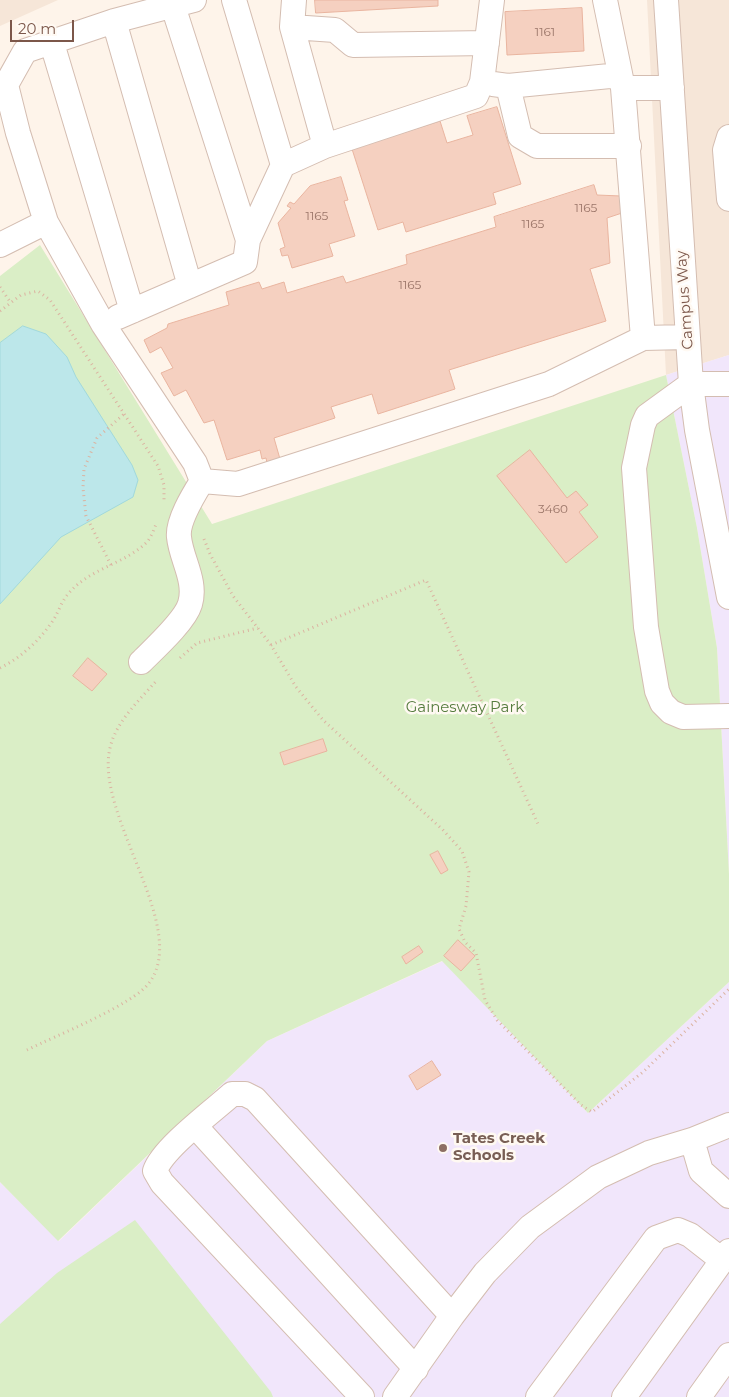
<!DOCTYPE html>
<html>
<head>
<meta charset="utf-8">
<style>
	body { margin:0 }
	#map { position:relative; width:729px; height:1397px; overflow:hidden; background:#fef4ea; font-family:Montserrat,sans-serif }
	canvas { display:block }
	.scale { position:absolute; left:10px; top:20px; width:64px; height:22px; box-sizing:border-box; border:2px solid #7c574a; border-top:0; padding-left:6px; font-size:15px; line-height:18px; white-space:nowrap; color:#7c574a; -webkit-text-stroke:4px #fff9f2; paint-order:stroke }
</style>
</head>
<body>
<div id="map">
<canvas width="729" height="1397"></canvas>
<div class="scale">20 m</div>
</div>
<script>
const ctx = document.querySelector('canvas').getContext('2d');
ctx.lineJoin = 'round';
function fillPath(path, color) { ctx.fillStyle = color; ctx.fill(path, 'evenodd'); }
function stroke(path, color, width, dash) { ctx.strokeStyle = color; ctx.lineWidth = width; ctx.lineCap = dash ? 'butt' : 'round'; ctx.setLineDash(dash || []); ctx.stroke(path); }
function label(font, color, halo, rows, align = 'center') {
  ctx.font = font + ' Montserrat,sans-serif'; ctx.lineWidth = 5; ctx.setLineDash([]); ctx.textBaseline = 'middle'; ctx.strokeStyle = halo; ctx.fillStyle = color; for (const [text, x, y, turn = 0] of rows) {
    ctx.save(); ctx.translate(x, y); ctx.rotate((+turn || 0) * Math.PI / 180); ctx.textAlign = isNaN(turn) ? turn : align; if (halo) ctx.strokeText(text, 0, 0); ctx.fillText(text, 0, 0); ctx.restore();
  }
}
fillPath(new Path2D(`
	M 0,0 L 58,0 L 0,26 Z
	M 647,0 L 729,0 L 729,355 L 666,375 Z`), '#f6e6d8');
fillPath(new Path2D(`
	M 729,355 L 729,874 L 717,648 L 697,528 L 666,375 Z
	M 443,961 L 588,1113 L 729,982 L 729,1397 L 0,1397 L 0,1182 L 59,1241 L 267,1041 Z`), '#f1e6fb');
fillPath(new Path2D(`
	M 40,245 L 212,524 L 666,375 L 697,528 L 717,648 L 729,874 L 729,982 L 588,1113 L 442,961 L 267,1041 L 58,1241 L 0,1182 L 0,276 Z
	M 135,1220 L 271,1392 L 273,1397 L 0,1397 L 0,1324 L 57,1273 Z`), '#daeec6');
const water = new Path2D(`
	M 23,326 L 46,334 L 67,357 L 76,377 L 132,465 L 138,480 L 133,497 L 61,537 L 0,604 L 0,343 Z`);
fillPath(water, '#bce7ea');
stroke(water, '#a1d9dc', 1);
const building = new Path2D(`
	M 315,0 L 438,0 L 438,6 L 316,13 Z
	M 582,8 L 584,51 L 507,55 L 505,12 Z
	M 497,107 L 521,184 L 493,193 L 496,204 L 406,232 L 403,222 L 378,230 L 352,149 L 440,121 L 447,143 L 473,135 L 467,116 Z
	M 341,177 L 348,200 L 344,201 L 355,236 L 329,244 L 333,256 L 292,268 L 288,255 L 282,256 L 280,249 L 285,247 L 278,223 L 291,208 L 287,206 L 290,202 L 294,204 L 310,186 Z
	M 594,185 L 597,195 L 621,196 L 622,213 L 607,218 L 610,263 L 590,269 L 606,321 L 449,370 L 455,389 L 378,414 L 372,394 L 331,407 L 335,418 L 274,438 L 280,459 L 267,463 L 266,458 L 262,459 L 260,450 L 227,460 L 214,420 L 204,423 L 186,390 L 174,396 L 161,373 L 173,368 L 161,347 L 150,353 L 144,340 L 167,328 L 168,324 L 229,305 L 226,292 L 259,282 L 262,289 L 284,282 L 287,293 L 343,276 L 346,283 L 407,264 L 406,255 L 496,227 L 494,217 Z
	M 530,450 L 567,498 L 576,491 L 588,505 L 579,512 L 598,537 L 566,563 L 497,476 Z
	M 88,658 L 107,674 L 92,691 L 73,676 Z
	M 323,739 L 327,751 L 284,765 L 280,753 Z
	M 438,851 L 448,870 L 441,874 L 430,855 Z
	M 458,940 L 475,956 L 461,971 L 444,956 Z
	M 419,946 L 423,952 L 406,964 L 402,957 Z
	M 432,1061 L 441,1075 L 417,1090 L 409,1076 Z`);
fillPath(building, '#f5d0c0');
stroke(building, '#e9b49f', 1);
const minor = new Path2D(`
	M 234,0 L 283,165 L 325,146 L 292,27 L 294,0
	M 605,0 L 623,88
	M 666,0 L 691,384 L 697,430 L 729,597
	M 173,6 L 248,240
	M 114,21 L 190,286
	M 292,27 L 335,30 L 353,45 L 487,43
	M 51,40 L 132,311
	M 493,84 L 508,86 L 620,75
	M 508,86 L 520,136 L 537,146 L 629,146
	M 672,88 L 623,88 L 643,338 L 687,337
	M 729,137 L 725,150 L 729,199
	M 325,146 L 476,96 L 482,82 L 492,0
	M 46,222 L 18,133 L 6,85 L 25,51 L 114,21 L 194,0
	M 0,245 L 46,222 L 103,324 L 195,463 L 202,481 L 238,484 L 549,384 L 643,338
	M 118,317 L 245,262 L 248,240 L 283,165
	M 729,384 L 691,384 L 647,416 L 643,425 L 634,468 L 646,627 L 657,691 L 662,703 L 671,712 L 683,717 L 729,716
	M 141,662 C 154,649 185,621 190,604 C 197,581 181,559 179,537 C 177,521 194,494 202,481
	M 196,1127 L 416,1369
	M 692,1140 L 701,1171 L 729,1196
	M 362,1397 L 162,1183 L 155,1171 C 162,1149 213,1111 232,1094 L 245,1094 L 255,1099 L 452,1316
	M 395,1397 L 452,1316 L 485,1273 L 530,1227 L 598,1177 L 649,1153 L 692,1140 L 729,1125
	M 538,1397 L 656,1238 L 678,1230 L 690,1235 L 722,1260
	M 624,1397 L 729,1251
	M 699,1397 L 729,1355`);
stroke(minor, '#d4bdb1', 26);
stroke(new Path2D(`
	M 0,287 L 11,303
	M 0,311 L 21,295 L 38,291 L 50,300 L 158,466 L 164,485 L 164,500
	M 204,539 L 210,554 L 233,596 L 271,645 L 296,687 L 323,720 L 443,830 L 462,851 L 469,872 L 466,906 L 459,929 L 465,942 L 476,953 L 485,1000 L 497,1020 L 581,1105 L 592,1112 L 643,1072 L 729,989
	M 111,565 L 86,516 L 83,488 L 84,469 L 97,438 L 124,414
	M 271,645 L 426,580 L 538,824
	M 180,658 L 197,643 L 258,628
	M 0,668 C 22,657 40,640 54,619 C 59,611 62,600 69,593 C 89,569 124,564 146,543 C 151,538 154,529 157,522
	M 27,1050 C 55,1036 133,1005 149,983 C 191,928 94,815 110,748 C 116,721 140,700 157,680`), '#dbb3a1', 3, [1, 4]);
stroke(minor, '#fff', 24);
for (const [x, y, r, color] of [
	[443,1148,5,"#8d6e63"]
]) { const dot = new Path2D(); dot.arc(x, y, r, 0, 2 * Math.PI); ctx.fillStyle = color; ctx.fill(dot); stroke(dot, '#fff9f2', 2); }
label('12px', '#9a7568', null, [
	["1161",545,32],
	["1165",586,208],
	["1165",317,216],
	["1165",533,224],
	["1165",410,285],
	["3460",553,509]
]);
label('15px', '#7c574a', '#fff9f2', [
	["Campus Way",685,300,-94]
]);
label('15px', '#567c3e', '#fff9f2', [
	["Gainesway Park",465,708]
]);
label('bold 15px', '#785e54', '#fff9f2', [
	["Tates Creek",453,1139],
	["Schools",453,1156]
], 'left');
</script>
</body>
</html>
